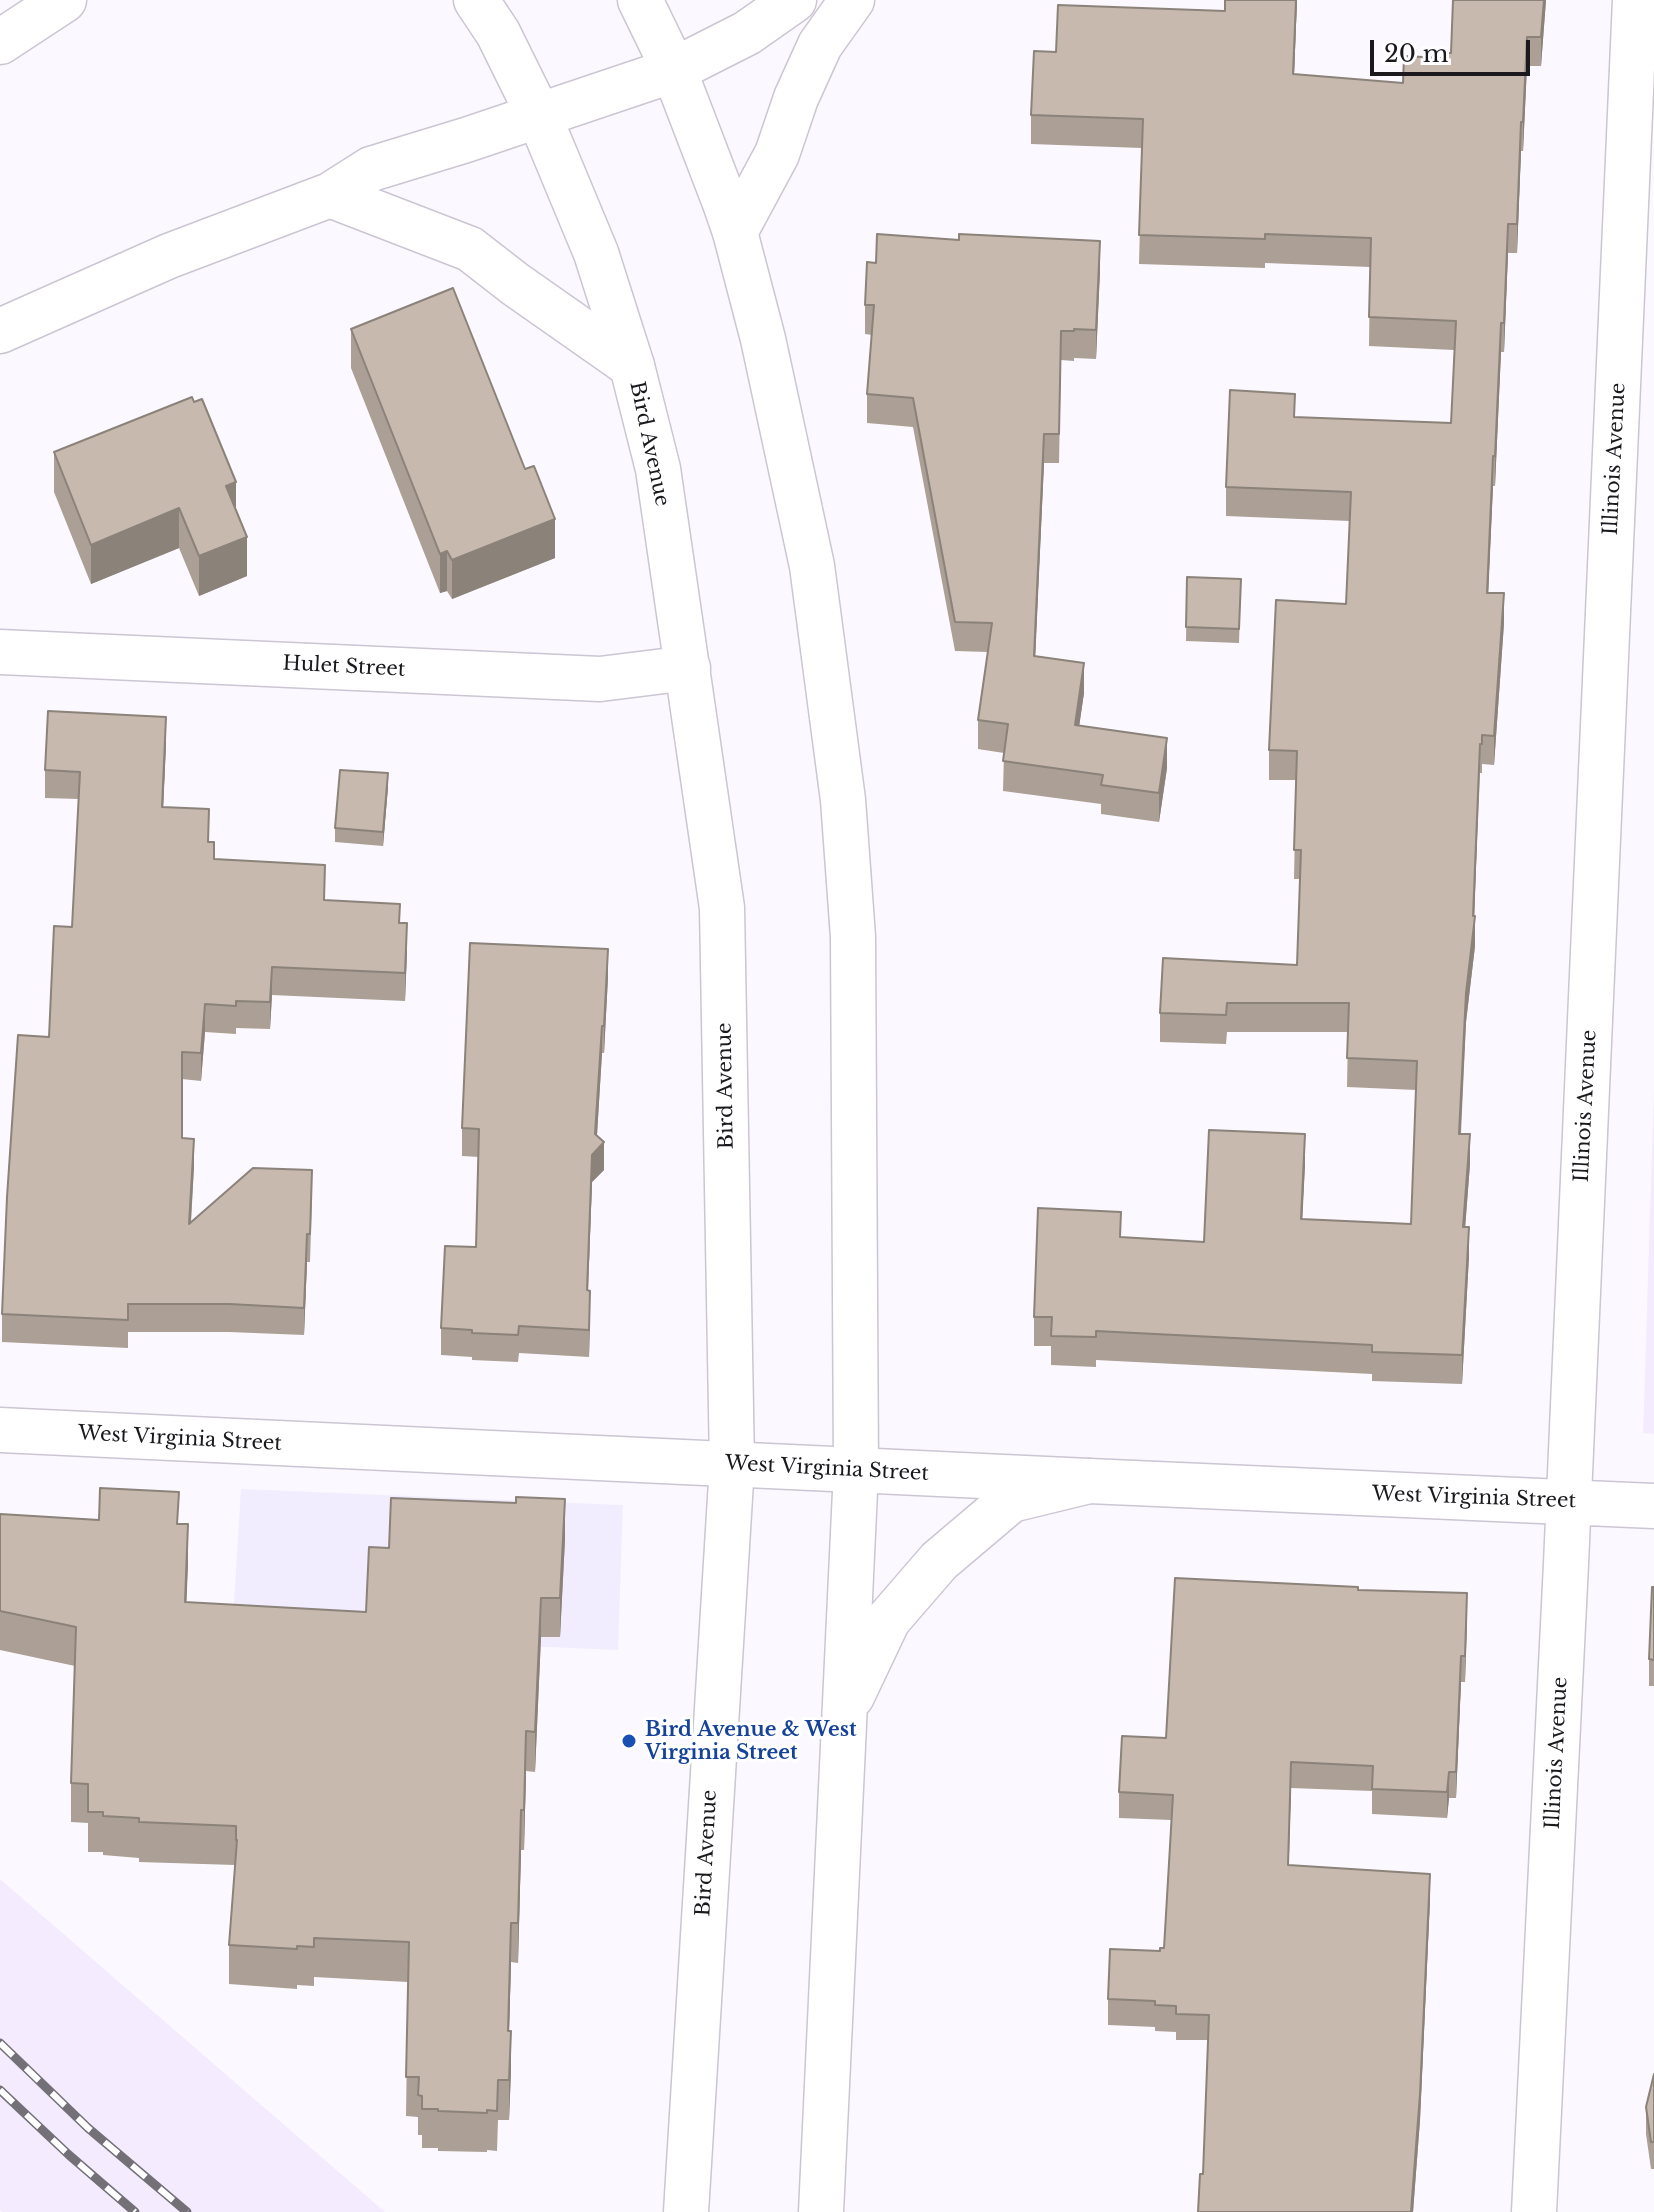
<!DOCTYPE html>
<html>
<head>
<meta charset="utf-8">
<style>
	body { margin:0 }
	#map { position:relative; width:1654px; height:2212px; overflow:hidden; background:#fbf9ff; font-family:"Libre Baskerville",serif }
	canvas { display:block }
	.scale { position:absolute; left:1370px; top:40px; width:160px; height:36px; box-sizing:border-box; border:4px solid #1b191e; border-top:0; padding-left:10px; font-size:24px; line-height:28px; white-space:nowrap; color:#1b191e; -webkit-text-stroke:6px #fff; paint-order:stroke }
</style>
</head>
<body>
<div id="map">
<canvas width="1654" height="2212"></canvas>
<div class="scale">20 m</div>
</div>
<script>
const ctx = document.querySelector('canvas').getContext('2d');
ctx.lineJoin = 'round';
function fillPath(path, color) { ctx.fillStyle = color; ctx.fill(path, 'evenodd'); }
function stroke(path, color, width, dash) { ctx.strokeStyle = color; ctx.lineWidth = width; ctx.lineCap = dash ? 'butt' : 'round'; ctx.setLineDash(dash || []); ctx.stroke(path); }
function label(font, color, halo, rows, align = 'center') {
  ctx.font = font + ' "Libre Baskerville",serif'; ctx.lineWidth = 6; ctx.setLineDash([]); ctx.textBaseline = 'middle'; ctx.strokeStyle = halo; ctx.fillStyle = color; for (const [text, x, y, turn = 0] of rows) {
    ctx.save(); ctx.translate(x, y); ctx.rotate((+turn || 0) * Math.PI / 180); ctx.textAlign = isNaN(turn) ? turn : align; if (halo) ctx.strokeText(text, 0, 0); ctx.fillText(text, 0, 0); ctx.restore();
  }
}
fillPath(new Path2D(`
	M 241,1489 L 623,1505 L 618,1650 L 232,1634 Z`), '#f1edff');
fillPath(new Path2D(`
	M 1654,1089 L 1654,1434 L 1643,1433 Z
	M 0,1879 L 385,2212 L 2,2212 L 0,2210 Z`), '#f4ecfe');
const minor = new Path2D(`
	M 0,652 L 600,679 L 688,668
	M 0,1430 L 1089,1481 L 1654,1506
	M 1534,2212 L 1566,1564 L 1635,0`);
const major = new Path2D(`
	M 476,0 L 498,33 L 539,116 L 596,253 L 632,366 L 658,469 L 722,908 L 732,1465 L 686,2212
	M 640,0 L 674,70 L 725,203 L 735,232 L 763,339 L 812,566 L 843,800 L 853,937 L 856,1470 L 821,2212
	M 852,1696 L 888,1620 L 939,1561 L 1011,1500 L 1089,1481`);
const highway = new Path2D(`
	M 0,42 L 64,0
	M 330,195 L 470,249 L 515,284 L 632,366
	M 735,232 L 777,154 L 796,98 L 820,45 L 852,0
	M 0,331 L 169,256 L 330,195 L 371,169 L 466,140 L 674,70 L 747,33 L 794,0`);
stroke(minor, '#ccc5d4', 47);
stroke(major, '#ccc5d4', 47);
stroke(highway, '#ccc5d4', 47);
stroke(minor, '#fff', 44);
stroke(major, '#fff', 44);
stroke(highway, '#fff', 44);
const rail = new Path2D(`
	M 0,2043 L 88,2128 L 187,2212
	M 0,2090 L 69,2155 L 135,2212`);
stroke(rail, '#737177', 9);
stroke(rail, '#fff', 6, [18]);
fillPath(new Path2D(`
	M 1225,0 L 1297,0 L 1294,74 L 1403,83 L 1442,58 L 1451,53 L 1453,0 L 1546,0 L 1541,66 L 1527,66 L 1523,151 L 1521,151 L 1517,253 L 1508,253 L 1504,352 L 1501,352 L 1495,486 L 1493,486 L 1488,593 L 1504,623 L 1494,765 L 1482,764 L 1482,773 L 1480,773 L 1474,916 L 1475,946 L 1466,1022 L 1461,1134 L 1470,1164 L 1465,1227 L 1469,1256 L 1462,1384 L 1372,1381 L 1372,1374 L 1096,1360 L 1096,1367 L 1051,1365 L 1051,1346 L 1034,1346 L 1034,1317 L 1121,1237 L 1204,1242 L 1305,1164 L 1302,1219 L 1411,1224 L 1416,1090 L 1347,1087 L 1348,1032 L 1227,1032 L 1226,1044 L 1160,1042 L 1160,1013 L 1297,965 L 1300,879 L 1294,879 L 1296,780 L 1269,780 L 1269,750 L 1346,604 L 1350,521 L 1226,516 L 1226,487 L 1295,417 L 1451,423 L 1454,350 L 1369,346 L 1370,267 L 1265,263 L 1265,268 L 1139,264 L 1142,148 L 1031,144 L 1031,115 L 1056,52 L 1225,11 Z
	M 959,240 L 1100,270 L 1096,359 L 1074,358 L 1074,361 L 1061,360 L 1059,463 L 1044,463 L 1035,656 L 1084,693 L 1079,726 L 1167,768 L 1159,822 L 1101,814 L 1101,804 L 1003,791 L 1004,753 L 978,749 L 978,720 L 988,652 L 955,651 L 913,427 L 867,423 L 867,394 L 872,335 L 865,334 L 865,305 L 876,263 Z
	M 351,329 L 555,558 L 452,599 L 447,591 L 440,593 L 351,368 Z
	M 54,452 L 236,511 L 247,576 L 199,596 L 179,548 L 91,584 L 54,492 Z
	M 1187,577 L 1241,579 L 1239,643 L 1186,641 Z
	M 166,744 L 163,808 L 209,842 L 214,859 L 325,900 L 400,923 L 407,951 L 405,1001 L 272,995 L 270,1029 L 236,1028 L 236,1034 L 205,1032 L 201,1081 L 182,1079 L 182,1138 L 194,1166 L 191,1223 L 312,1198 L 310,1262 L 307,1262 L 304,1335 L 229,1332 L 128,1332 L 128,1348 L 2,1342 L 2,1314 L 49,1037 L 72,927 L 79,799 L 45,798 L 45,770 Z
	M 388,787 L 383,846 L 335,842 L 335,828 Z
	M 608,977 L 604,1053 L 602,1053 L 597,1135 L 604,1170 L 592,1182 L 588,1291 L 590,1319 L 589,1357 L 519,1353 L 518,1362 L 472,1360 L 472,1357 L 441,1355 L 441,1328 L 476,1247 L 479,1157 L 462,1156 L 462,1128 Z
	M 0,1514 L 179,1524 L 188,1563 L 186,1602 L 366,1612 L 389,1548 L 565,1539 L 560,1637 L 541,1637 L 535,1772 L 526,1771 L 524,1850 L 521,1850 L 518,1963 L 511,1962 L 509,2031 L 511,2071 L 509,2120 L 498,2120 L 497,2151 L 487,2150 L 487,2152 L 438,2151 L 438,2148 L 422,2148 L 422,2135 L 418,2135 L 418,2117 L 406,2116 L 408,1982 L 314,1977 L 314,1986 L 297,1985 L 297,1989 L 229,1984 L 229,1945 L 235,1865 L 139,1862 L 139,1858 L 103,1855 L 103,1852 L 88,1852 L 88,1823 L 71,1822 L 71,1783 L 75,1666 L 0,1650 Z
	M 1654,1587 L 1654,1686 L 1649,1686 L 1649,1659 Z
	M 1358,1590 L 1467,1619 L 1465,1682 L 1461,1682 L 1456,1798 L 1449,1798 L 1447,1818 L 1372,1814 L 1372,1791 L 1291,1788 L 1288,1865 L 1430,1900 L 1420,2120 L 1413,2212 L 1198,2212 L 1203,2174 L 1208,2040 L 1176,2040 L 1176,2032 L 1155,2031 L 1155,2027 L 1108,2025 L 1108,1999 L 1164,1948 L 1171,1820 L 1119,1818 L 1119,1792 L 1166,1738 Z
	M 1654,2074 L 1654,2169 L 1651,2169 L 1646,2134 L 1646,2107 Z`), '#ab9f96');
fillPath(new Path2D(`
	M 1296,0 L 1297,0 L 1293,103 L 1293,74 Z
	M 1544,0 L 1546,0 L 1541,66 L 1541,37 Z
	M 1527,37 L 1527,66 L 1523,151 L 1523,122 Z
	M 1521,122 L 1521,151 L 1517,253 L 1517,224 Z
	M 1508,224 L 1508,253 L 1504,352 L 1504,323 Z
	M 1100,241 L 1100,270 L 1096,359 L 1096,330 Z
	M 1501,323 L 1501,352 L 1495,486 L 1495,456 Z
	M 1044,434 L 1044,463 L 1034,685 L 1034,656 Z
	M 1493,456 L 1493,486 L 1487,622 L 1487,593 Z
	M 236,482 L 236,522 L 226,486 Z
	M 179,508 L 179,548 L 91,584 L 91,545 Z
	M 555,519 L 555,558 L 452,599 L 452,560 Z
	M 247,537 L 247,576 L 199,596 L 199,556 Z
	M 447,551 L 447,591 L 440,593 L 440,554 Z
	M 1504,593 L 1504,623 L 1494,765 L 1494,736 Z
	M 1084,663 L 1084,693 L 1075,755 L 1075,725 Z
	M 166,717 L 166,744 L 162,835 L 162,807 Z
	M 1167,738 L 1167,768 L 1159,822 L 1159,793 Z
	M 1480,744 L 1474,927 L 1475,916 L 1475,946 L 1466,1022 L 1459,1163 L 1459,1134 L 1466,993 L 1473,916 Z
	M 388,773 L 388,787 L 383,846 L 383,832 Z
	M 407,923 L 407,951 L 405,1001 L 405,973 Z
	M 608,949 L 608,977 L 604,1053 L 604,1026 Z
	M 272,967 L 272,995 L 270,1029 L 270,1002 Z
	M 205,1004 L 205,1032 L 201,1081 L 201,1053 Z
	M 602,1026 L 602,1053 L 596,1151 L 604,1142 L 604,1170 L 592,1182 L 587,1318 L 592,1155 L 595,1134 Z
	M 1305,1134 L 1305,1164 L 1301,1248 L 1301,1219 Z
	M 1470,1134 L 1470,1164 L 1463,1256 L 1463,1227 Z
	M 194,1139 L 194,1166 L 189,1252 L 189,1224 Z
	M 1469,1227 L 1469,1256 L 1462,1384 L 1462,1355 Z
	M 307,1234 L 307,1262 L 304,1335 L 304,1308 Z
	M 590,1291 L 590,1319 L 589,1357 L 589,1330 Z
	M 565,1499 L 565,1539 L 560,1637 L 560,1598 Z
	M 188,1524 L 188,1563 L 185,1641 L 185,1602 Z
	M 1467,1593 L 1467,1619 L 1465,1682 L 1465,1656 Z
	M 541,1598 L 541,1637 L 535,1772 L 535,1732 Z
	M 1461,1656 L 1461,1682 L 1456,1798 L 1456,1772 Z
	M 526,1731 L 526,1771 L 524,1850 L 524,1810 Z
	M 1291,1762 L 1291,1788 L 1288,1890 L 1288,1865 Z
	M 1449,1772 L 1449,1798 L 1447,1818 L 1447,1792 Z
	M 521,1810 L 521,1850 L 518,1963 L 518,1923 Z
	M 1430,1874 L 1430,1900 L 1420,2120 L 1413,2212 L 1411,2212 Z
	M 511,1923 L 511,1962 L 508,2071 L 508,2031 Z
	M 511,2031 L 511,2071 L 509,2120 L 509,2080 Z`), '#8b827a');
const building = new Path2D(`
	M 1225,0 L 1296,0 L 1293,74 L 1403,83 L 1404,56 L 1442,58 L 1442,53 L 1451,53 L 1453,0 L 1544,0 L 1541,37 L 1527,37 L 1523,122 L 1521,122 L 1517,224 L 1508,224 L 1504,323 L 1501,323 L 1495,456 L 1493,456 L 1487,593 L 1504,593 L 1494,736 L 1482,735 L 1482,744 L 1480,744 L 1473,916 L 1475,916 L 1466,993 L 1459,1134 L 1470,1134 L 1463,1227 L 1469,1227 L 1462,1355 L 1372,1352 L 1372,1345 L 1096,1331 L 1096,1337 L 1051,1336 L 1052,1317 L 1034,1317 L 1038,1208 L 1121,1212 L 1120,1237 L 1204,1242 L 1209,1130 L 1305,1134 L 1301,1219 L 1411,1224 L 1417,1061 L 1347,1058 L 1349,1003 L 1227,1003 L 1226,1015 L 1160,1013 L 1163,958 L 1297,965 L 1301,850 L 1294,850 L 1297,751 L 1269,750 L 1276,600 L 1346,604 L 1351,492 L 1226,487 L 1230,390 L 1295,394 L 1294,417 L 1451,423 L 1456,321 L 1369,317 L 1371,238 L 1265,234 L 1265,239 L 1139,235 L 1143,119 L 1031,115 L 1034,51 L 1056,52 L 1058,5 L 1225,11 Z
	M 877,234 L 959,240 L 959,234 L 1100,241 L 1096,330 L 1074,329 L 1074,331 L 1061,331 L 1059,434 L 1044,434 L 1034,656 L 1084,663 L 1075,725 L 1167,738 L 1159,793 L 1101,785 L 1103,775 L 1003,761 L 1008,724 L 978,720 L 992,623 L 955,622 L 913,398 L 867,394 L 874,305 L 865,305 L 867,262 L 876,263 Z
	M 453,288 L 525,469 L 534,466 L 555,519 L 452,560 L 447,551 L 440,554 L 351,329 Z
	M 192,397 L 194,402 L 202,399 L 236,482 L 226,486 L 247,537 L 199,556 L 179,508 L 91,545 L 54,452 Z
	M 1187,577 L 1241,579 L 1239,629 L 1186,627 Z
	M 48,711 L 166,717 L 162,807 L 209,809 L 208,842 L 214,842 L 214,859 L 325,865 L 324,900 L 400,904 L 399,923 L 407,923 L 405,973 L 272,967 L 270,1002 L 236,1001 L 236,1006 L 205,1004 L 201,1053 L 182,1052 L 182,1138 L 194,1139 L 189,1224 L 253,1168 L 312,1170 L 310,1234 L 307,1234 L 304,1308 L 229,1304 L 128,1304 L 128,1320 L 2,1314 L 7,1197 L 18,1035 L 49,1037 L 54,926 L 72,927 L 80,772 L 45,770 Z
	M 340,770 L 388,773 L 383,832 L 335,828 Z
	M 470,943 L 608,949 L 604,1026 L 602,1026 L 595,1134 L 604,1142 L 592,1155 L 587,1290 L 590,1291 L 589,1330 L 519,1326 L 518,1335 L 472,1333 L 472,1330 L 441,1328 L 445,1246 L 476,1247 L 479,1129 L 462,1128 Z
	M 100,1488 L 179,1492 L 177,1524 L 188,1524 L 185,1602 L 366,1612 L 369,1547 L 389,1548 L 391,1498 L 516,1503 L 516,1497 L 565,1499 L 560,1598 L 541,1598 L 535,1732 L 526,1731 L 524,1810 L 521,1810 L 518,1923 L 511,1923 L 508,2031 L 511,2031 L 509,2080 L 498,2080 L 497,2111 L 487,2110 L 487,2113 L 438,2111 L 438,2109 L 422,2109 L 422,2096 L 418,2095 L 419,2077 L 406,2077 L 409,1942 L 314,1938 L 314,1947 L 297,1946 L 297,1949 L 229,1945 L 237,1840 L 236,1840 L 236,1826 L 139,1822 L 139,1818 L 103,1816 L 103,1812 L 88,1812 L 88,1784 L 71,1783 L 76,1627 L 0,1611 L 0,1514 L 99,1520 Z
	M 1175,1578 L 1358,1587 L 1358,1590 L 1467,1593 L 1465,1656 L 1461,1656 L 1456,1772 L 1449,1772 L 1447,1792 L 1372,1789 L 1373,1766 L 1291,1762 L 1288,1865 L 1430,1874 L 1420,2094 L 1411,2212 L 1198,2212 L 1200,2174 L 1203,2174 L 1209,2015 L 1176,2014 L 1176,2006 L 1155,2005 L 1155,2001 L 1108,1999 L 1110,1949 L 1160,1951 L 1160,1948 L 1164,1948 L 1173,1795 L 1119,1792 L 1122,1736 L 1166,1738 Z
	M 1652,1587 L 1654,1587 L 1654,1660 L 1649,1659 Z
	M 1654,2074 L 1654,2142 L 1651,2142 L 1646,2107 Z`);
fillPath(building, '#c7b9ae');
stroke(building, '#8b827a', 2);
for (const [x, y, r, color] of [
	[629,1741,8,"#1a4fb4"]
]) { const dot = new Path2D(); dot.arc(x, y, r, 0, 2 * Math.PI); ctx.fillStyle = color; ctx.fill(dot); stroke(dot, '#fff', 3); }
label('20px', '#1b191e', '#fff', [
	["Bird Avenue",649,444,78],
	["Illinois Avenue",1615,459,-87],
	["Hulet Street",344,667,3],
	["Bird Avenue",726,1086,-91],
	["Illinois Avenue",1586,1106,-87],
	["West Virginia Street",180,1439,3],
	["West Virginia Street",827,1469,3],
	["West Virginia Street",1474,1498,2],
	["Illinois Avenue",1557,1753,-87],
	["Bird Avenue",707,1853,-87]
]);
label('bold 20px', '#164399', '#fff', [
	["Bird Avenue & West",645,1730],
	["Virginia Street",645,1753]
], 'left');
</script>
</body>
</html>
